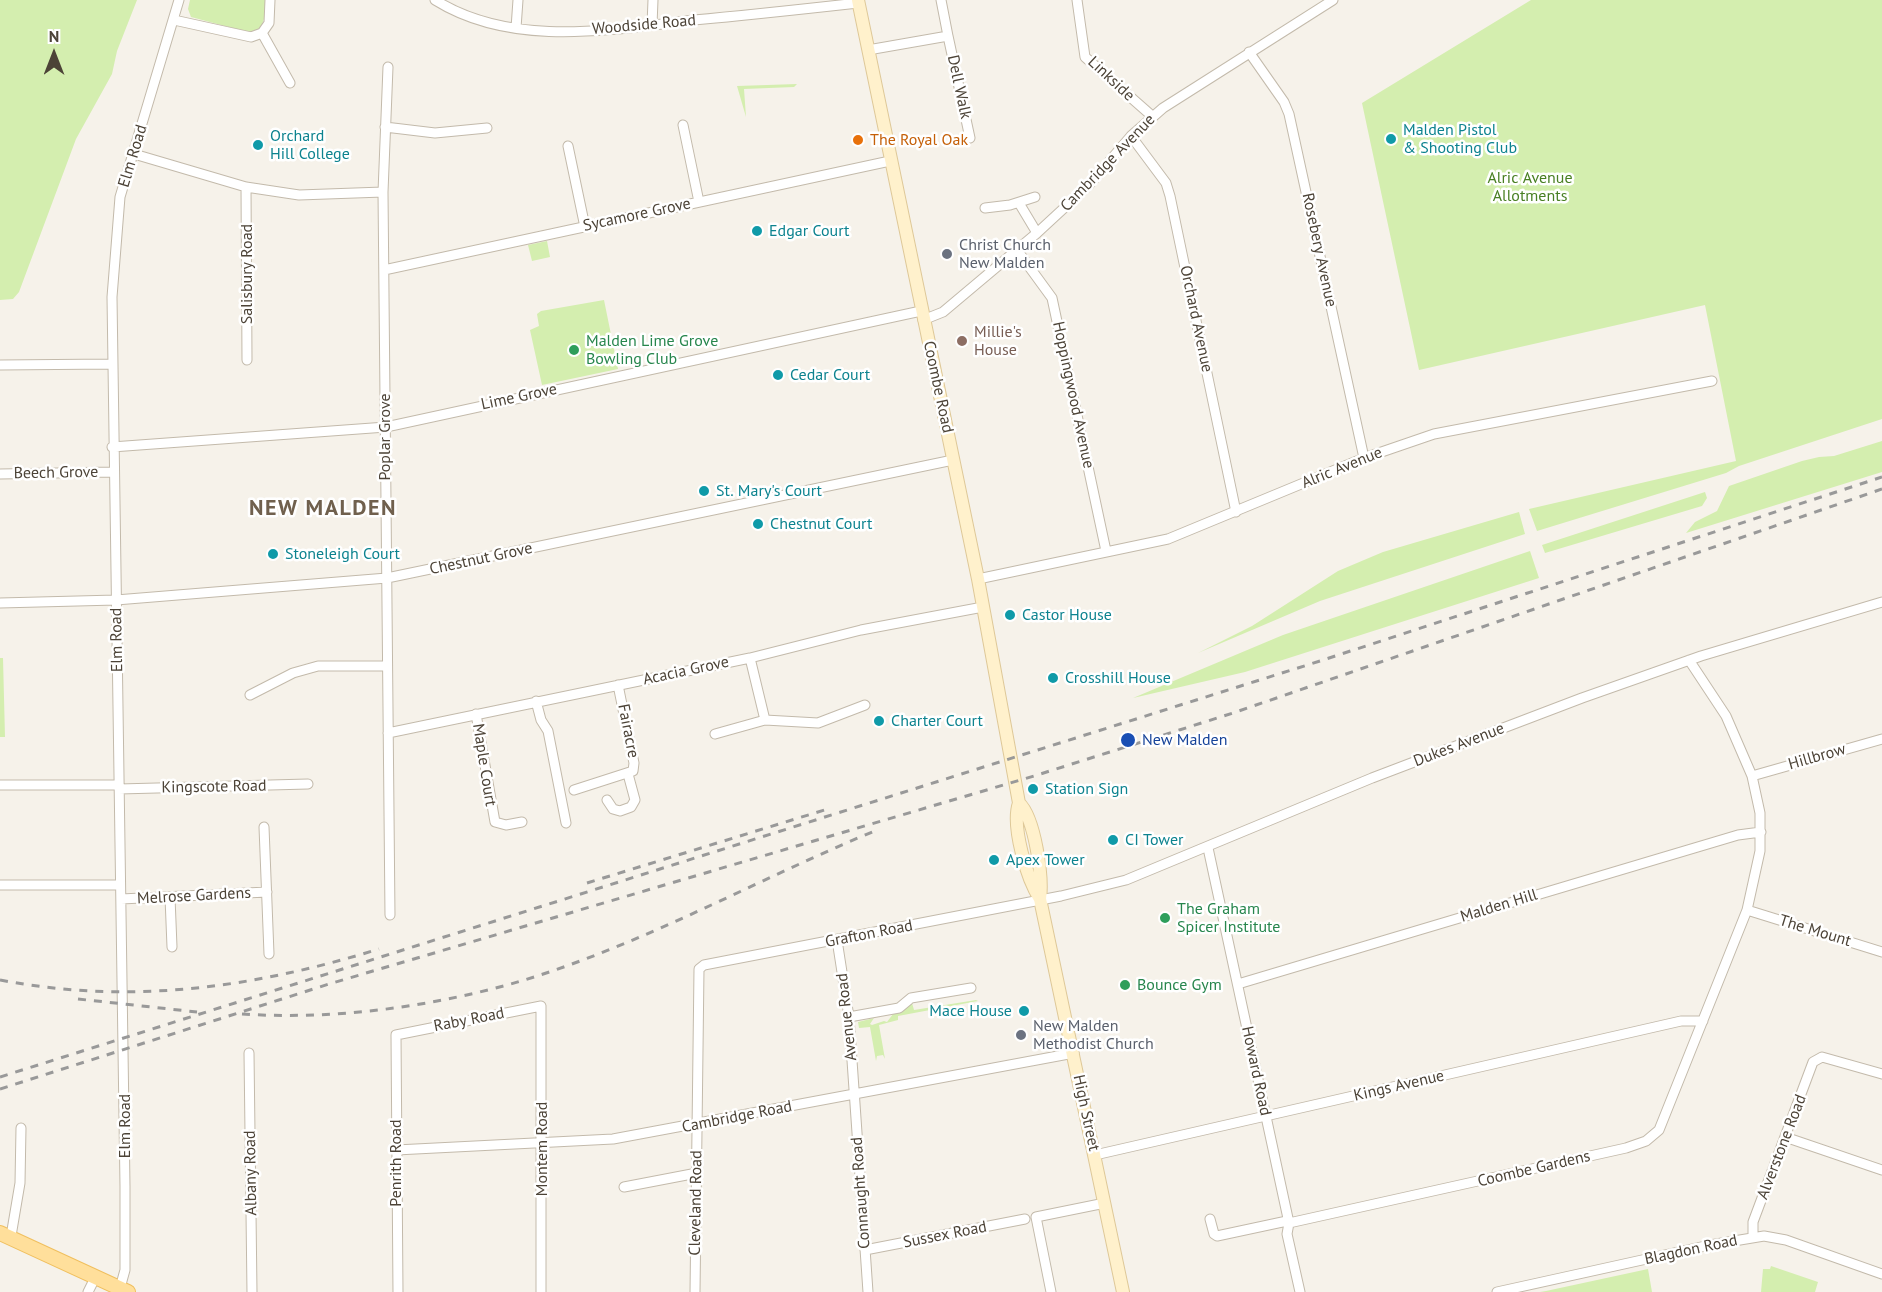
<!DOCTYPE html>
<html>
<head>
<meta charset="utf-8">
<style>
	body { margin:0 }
	#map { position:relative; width:1882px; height:1292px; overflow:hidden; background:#f6f2ea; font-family:"PT Sans",sans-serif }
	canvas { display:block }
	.north { position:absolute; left:24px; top:24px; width:60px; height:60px; -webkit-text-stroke:4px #fff; paint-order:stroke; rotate:0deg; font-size:16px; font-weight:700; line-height:24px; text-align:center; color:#4c4337 }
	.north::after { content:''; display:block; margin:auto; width:21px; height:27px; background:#4c4337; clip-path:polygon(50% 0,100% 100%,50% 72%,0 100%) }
</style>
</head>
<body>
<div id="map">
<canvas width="1882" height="1292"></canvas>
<div class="north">N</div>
</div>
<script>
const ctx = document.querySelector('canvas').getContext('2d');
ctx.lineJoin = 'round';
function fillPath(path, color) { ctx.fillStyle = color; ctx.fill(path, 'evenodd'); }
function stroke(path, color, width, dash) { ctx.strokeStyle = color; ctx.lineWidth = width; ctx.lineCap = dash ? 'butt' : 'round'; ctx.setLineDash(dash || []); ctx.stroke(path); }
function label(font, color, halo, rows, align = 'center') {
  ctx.font = font + ' "PT Sans",sans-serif'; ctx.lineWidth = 5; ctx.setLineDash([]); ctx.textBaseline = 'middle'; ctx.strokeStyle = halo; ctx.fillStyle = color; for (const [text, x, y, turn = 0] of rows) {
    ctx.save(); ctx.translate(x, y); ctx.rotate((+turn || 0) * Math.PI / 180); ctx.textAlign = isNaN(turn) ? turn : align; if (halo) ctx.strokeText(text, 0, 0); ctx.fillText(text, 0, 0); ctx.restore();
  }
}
fillPath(new Path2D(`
	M 0,0 L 137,0 L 117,51 L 112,74 L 76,139 L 19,292 L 13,299 L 0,300 Z
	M 190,0 L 266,0 L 264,19 L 260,30 L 251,33 L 191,17 L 188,9 Z
	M 1531,0 L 1882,0 L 1882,419 L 1739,466 L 1726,473 L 1537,531 L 1529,509 L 1736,461 L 1705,305 L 1419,370 L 1362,103 Z
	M 797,84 L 794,87 L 744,89 L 746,117 L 737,86 Z
	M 547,241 L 550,257 L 532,261 L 528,245 Z
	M 604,300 L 618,369 L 542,385 L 530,330 L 539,326 L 537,314 L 541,311 Z
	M 1882,441 L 1882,472 L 1686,533 L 1695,522 L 1717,511 L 1729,486 L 1802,461 L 1819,457 L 1834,456 Z
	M 1705,492 L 1707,498 L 1702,506 L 1545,553 L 1542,545 Z
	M 1519,512 L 1525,534 L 1320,601 L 1198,653 L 1252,626 L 1338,571 L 1383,552 Z
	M 1530,551 L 1539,578 L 1245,672 L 1133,698 L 1283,635 Z
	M 0,658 L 3,658 L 5,737 L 0,737 Z
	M 976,1000 L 978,1001 L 898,1016 L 898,1020 L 879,1025 L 885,1059 L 883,1055 L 877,1056 L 876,1061 L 870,1027 L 859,1028 L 858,1022 L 874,1018 L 870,1024 L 872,1025 L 884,1021 L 887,1022 L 893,1014 L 912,1003 L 914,1010 Z
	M 1771,1266 L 1818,1282 L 1815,1292 L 1761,1292 L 1763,1269 L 1770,1269 Z
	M 1648,1269 L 1652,1292 L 1540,1292 L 1546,1291 Z`), '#d4eeaf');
const street = new Path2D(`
	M 435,0 C 512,48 609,30 694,20 C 749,15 804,9 858,3
	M 1077,0 L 1085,57 L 1152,116
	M 174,20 L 251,37 L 262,33 L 269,23 L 270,0
	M 652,25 L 653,0
	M 516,28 L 518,0
	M 262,33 L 290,83
	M 948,36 L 970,138
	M 868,50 L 948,36 L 941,0
	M 1249,52 L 1284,102 L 1289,114 L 1364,458
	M 388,67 L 383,192 L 390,915
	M 683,125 L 699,202
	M 385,127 L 435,133 L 487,128
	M 1131,136 L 1166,183 L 1170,196 L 1236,512
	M 568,146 L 585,227
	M 134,154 L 246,187 L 299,195 L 383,192
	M 246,187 L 247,360
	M 1019,203 L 1037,233
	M 985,208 L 1010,205 L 1035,197
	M 1017,250 L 1052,298 L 1106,551
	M 384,270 L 890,161
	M 923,320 L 943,312 L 1037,233 L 1089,185 L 1131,136 L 1163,108 L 1333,0
	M 0,365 L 112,364
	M 112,447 L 386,427 L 921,311
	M 0,474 L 112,472
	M 978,579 L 1168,539 L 1364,458 L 1434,434 L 1712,381
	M 0,603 L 116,600 L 387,578 L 953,460
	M 750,658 L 765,720
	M 250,695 L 293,673 L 318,666 L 387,666
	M 536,701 L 541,720 L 548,731 L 566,823
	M 476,714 L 495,822 L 506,825 L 522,822
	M 388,733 L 750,658 L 861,630 L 983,607
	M 715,734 L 765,720 L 818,723 L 865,705
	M 1752,776 L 1882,739
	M 0,785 L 119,785
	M 119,789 L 308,784
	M 574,790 L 633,771 L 634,763 L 618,685
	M 607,800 L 613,809 L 620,811 L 631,807 L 635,800 L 628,774
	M 264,827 L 269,954
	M 1208,848 L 1289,1223 L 1287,1234 L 1300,1292
	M 0,885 L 120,885
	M 170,897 L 172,947
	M 121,899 L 267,892
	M 1747,910 L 1882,952
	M 837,940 L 849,1017 L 868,1292
	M 1238,984 L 1738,835 L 1761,832
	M 849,1017 L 899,1008 L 911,998 L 971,988
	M 249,1053 L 252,1292
	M 1785,1137 L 1882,1170
	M 396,1150 L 613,1139 L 1074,1053
	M 1095,1155 L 1681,1021 L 1703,1021
	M 624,1187 L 697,1173
	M 1210,1219 L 1214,1234 L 1217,1236 L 1287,1221
	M 1289,1223 L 1626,1148 L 1646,1141 L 1659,1130 L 1747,910 L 1760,851 L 1760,813 L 1752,776 L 1726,716 L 1689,660
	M 11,1236 L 20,1183 L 21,1128
	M 1753,1237 L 1753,1222 L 1813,1062 L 1822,1057 L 1882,1074
	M 865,1250 L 1025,1219
	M 120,1288 L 125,1270 L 125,1186 L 112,297 L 120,197 L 179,0
	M 88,1292 L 96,1276
	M 398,1292 L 396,1035 L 541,1006 L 541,1292
	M 695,1292 L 699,969 L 704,965 L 1061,896 L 1126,880 L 1372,778 L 1582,698 L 1701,656 L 1882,602
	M 1051,1292 L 1036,1217 L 1105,1203
	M 1497,1292 L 1710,1245 L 1764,1236 L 1786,1240 L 1882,1274`);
const secondary = new Path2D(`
	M 858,0 L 978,579 L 1019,803 C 1011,826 1027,879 1040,899
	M 1019,803 C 1035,818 1043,877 1040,899 L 1123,1292`);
const primary = new Path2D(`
	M 0,1233 L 128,1292`);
stroke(street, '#c3baab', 11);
stroke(secondary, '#dec898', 14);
stroke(primary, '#f0bf5e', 16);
stroke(street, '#fff', 9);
stroke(secondary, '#fff1cc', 12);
stroke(primary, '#ffdf9b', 14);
stroke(new Path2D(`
	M 587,883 L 831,808
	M 0,980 C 130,1005 253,988 379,949
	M 78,999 L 197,1012
	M 242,1014 C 334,1020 432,1007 521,981 C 644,944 758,879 877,830
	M 0,1077 L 1320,661 L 1882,477
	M 0,1089 L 329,984 L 1034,776 L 1233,713 L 1882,489`), '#999', 3, [8, 8]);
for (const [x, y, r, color] of [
	[1391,139,6,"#0f9aa8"],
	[858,140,6,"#e8710a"],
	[258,145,6,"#0f9aa8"],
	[757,231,6,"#0f9aa8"],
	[947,254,6,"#6b7280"],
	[962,341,6,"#8d6e63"],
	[574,350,6,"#2e9e5b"],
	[778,375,6,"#0f9aa8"],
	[704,491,6,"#0f9aa8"],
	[758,524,6,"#0f9aa8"],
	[273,554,6,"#0f9aa8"],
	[1010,615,6,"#0f9aa8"],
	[1053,678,6,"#0f9aa8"],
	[879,721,6,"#0f9aa8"],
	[1128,740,8,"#1a4fb4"],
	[1033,789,6,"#0f9aa8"],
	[1113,840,6,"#0f9aa8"],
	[994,860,6,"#0f9aa8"],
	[1165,918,6,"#2e9e5b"],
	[1125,985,6,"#2e9e5b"],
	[1024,1011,6,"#0f9aa8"],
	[1021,1035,6,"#6b7280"]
]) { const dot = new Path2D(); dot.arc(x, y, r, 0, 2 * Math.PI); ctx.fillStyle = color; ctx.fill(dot); stroke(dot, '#fff', 2); }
label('16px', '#4c4337', '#fff', [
	["Woodside Road",644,25,-5],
	["Linkside",1111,79,43],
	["Dell Walk",959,87,78],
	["Elm Road",133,156,-73],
	["Cambridge Avenue",1108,163,-46],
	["Sycamore Grove",637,215,-12],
	["Rosebery Avenue",1319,250,78],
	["Salisbury Road",247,274,-90],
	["Orchard Avenue",1196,319,78],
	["Coombe Road",938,387,78],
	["Hoppingwood Avenue",1073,395,78],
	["Lime Grove",519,397,-12],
	["Poplar Grove",385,437,-90],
	["Alric Avenue",1342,468,-22],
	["Beech Grove",56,473,-1],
	["Chestnut Grove",481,559,-12],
	["Elm Road",117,640,-91],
	["Acacia Grove",686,671,-12],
	["Fairacre",628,731,79],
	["Dukes Avenue",1459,745,-21],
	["Hillbrow",1817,757,-16],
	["Maple Court",484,765,81],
	["Kingscote Road",214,787,-1],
	["Melrose Gardens",194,896,-3],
	["Malden Hill",1499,906,-17],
	["The Mount",1815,931,17],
	["Grafton Road",869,934,-11],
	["Avenue Road",847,1017,-96],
	["Raby Road",469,1020,-11],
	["Howard Road",1256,1071,78],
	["Kings Avenue",1399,1086,-13],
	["High Street",1086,1113,78],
	["Cambridge Road",737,1117,-11],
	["Elm Road",125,1126,-90],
	["Alverstone Road",1782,1147,-69],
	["Montem Road",542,1149,-90],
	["Penrith Road",396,1163,-90],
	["Coombe Gardens",1534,1169,-13],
	["Albany Road",251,1173,-91],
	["Connaught Road",861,1193,-94],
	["Cleveland Road",696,1203,-89],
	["Sussex Road",945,1235,-11],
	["Blagdon Road",1691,1250,-12]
]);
label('16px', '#0d838f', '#fff', [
	["Malden Pistol",1403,130],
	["& Shooting Club",1403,148],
	["Orchard",270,136],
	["Hill College",270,154],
	["Edgar Court",769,231],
	["Cedar Court",790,375],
	["St. Mary's Court",716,491],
	["Chestnut Court",770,524],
	["Stoneleigh Court",285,554],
	["Castor House",1022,615],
	["Crosshill House",1065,678],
	["Charter Court",891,721],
	["Station Sign",1045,789],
	["CI Tower",1125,840],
	["Apex Tower",1006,860],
	["Mace House",1012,1011,"right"]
], 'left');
label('16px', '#c56008', '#fff', [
	["The Royal Oak",870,140]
], 'left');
label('16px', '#487f22', '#fff', [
	["Alric Avenue",1530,178],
	["Allotments",1530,196]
]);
label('16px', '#5b616d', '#fff', [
	["Christ Church",959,245],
	["New Malden",959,263],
	["New Malden",1033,1026],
	["Methodist Church",1033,1044]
], 'left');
label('16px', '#785e54', '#fff', [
	["Millie's",974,332],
	["House",974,350]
], 'left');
label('16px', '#27864d', '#fff', [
	["Malden Lime Grove",586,341],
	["Bowling Club",586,359],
	["The Graham",1177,909],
	["Spicer Institute",1177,927],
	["Bounce Gym",1137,985]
], 'left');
label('16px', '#164399', '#fff', [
	["New Malden",1142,740]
], 'left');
ctx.letterSpacing = '1.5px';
label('bold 22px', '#70604d', '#fff', [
	["NEW MALDEN",323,509]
]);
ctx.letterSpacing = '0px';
</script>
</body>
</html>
